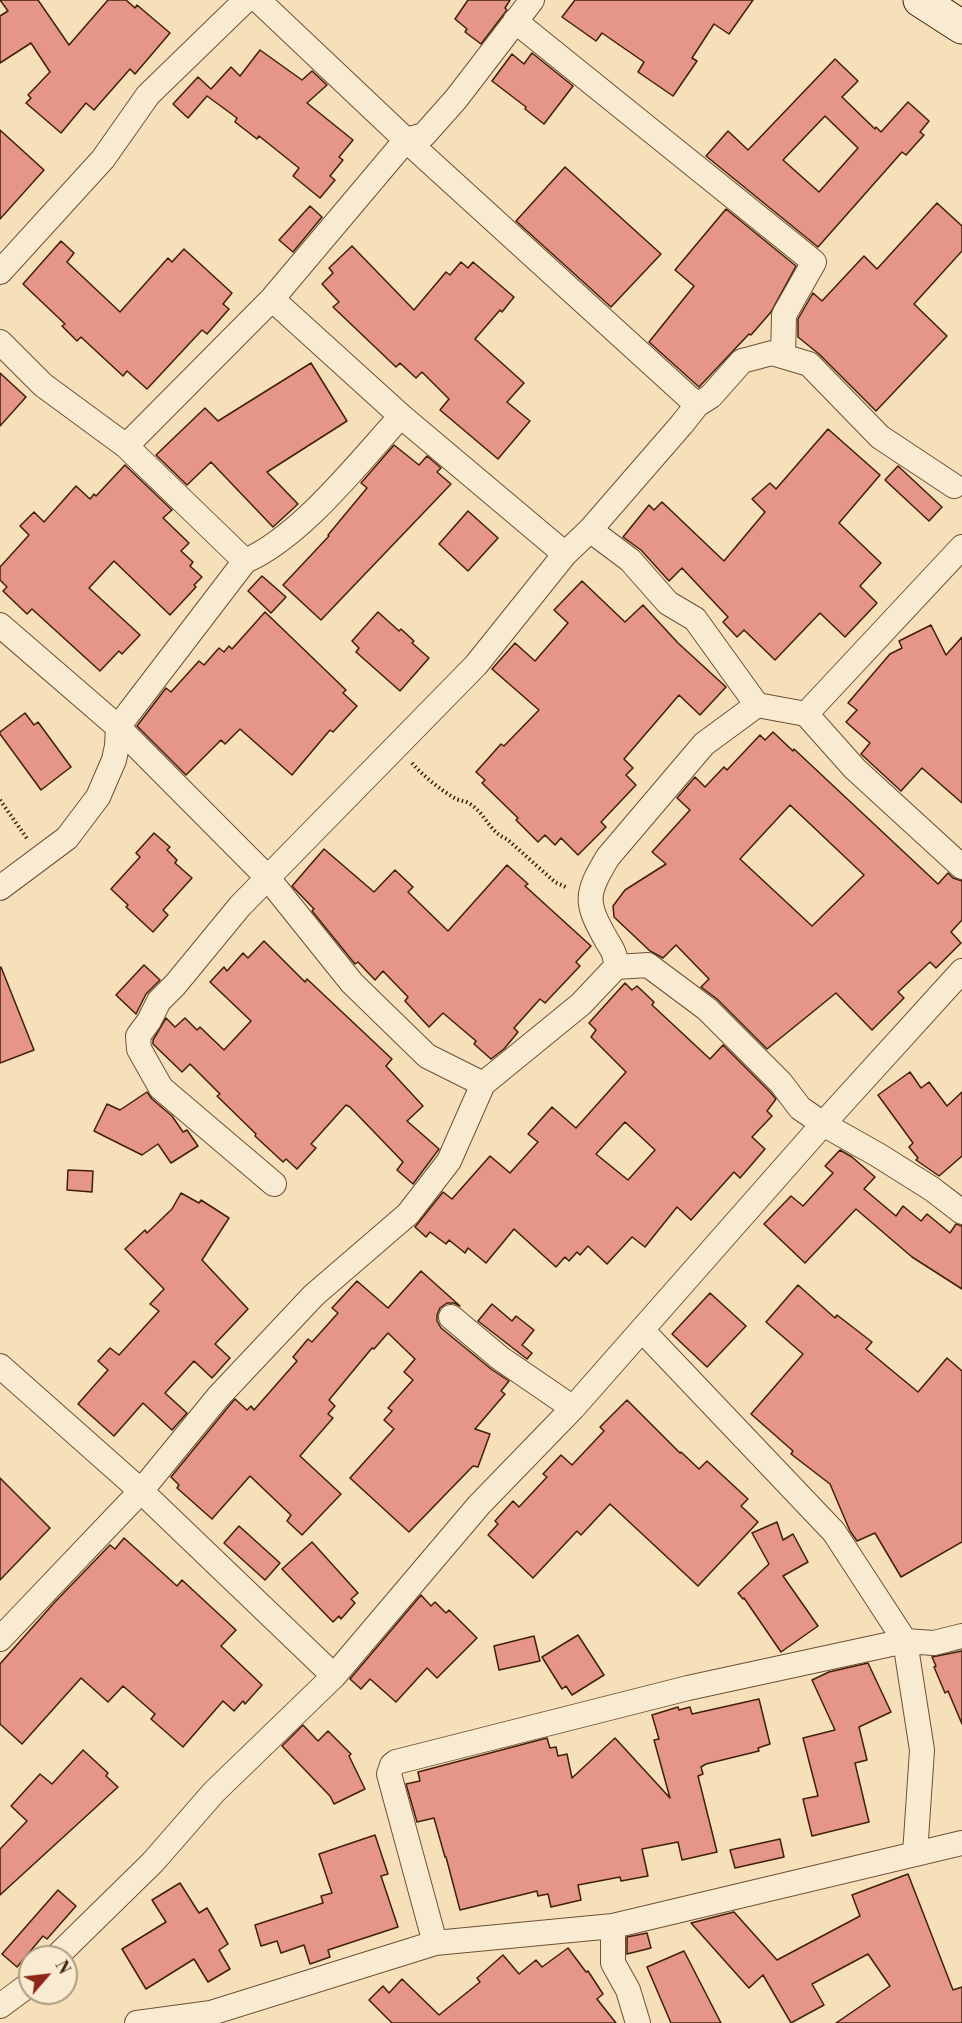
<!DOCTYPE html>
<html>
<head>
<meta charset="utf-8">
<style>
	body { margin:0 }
	#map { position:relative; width:962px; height:2023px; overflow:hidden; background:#f6e0ba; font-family:"Libre Bodoni",serif }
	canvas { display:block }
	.north { position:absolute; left:18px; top:1945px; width:60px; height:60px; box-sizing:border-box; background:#f9ebd2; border:2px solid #af9a82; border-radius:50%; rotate:62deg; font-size:16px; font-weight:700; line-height:24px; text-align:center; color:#402009 }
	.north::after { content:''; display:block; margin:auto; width:21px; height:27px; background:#8f2418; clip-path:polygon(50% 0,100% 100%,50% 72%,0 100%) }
</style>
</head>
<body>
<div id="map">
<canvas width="962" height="2023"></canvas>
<div class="north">N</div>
</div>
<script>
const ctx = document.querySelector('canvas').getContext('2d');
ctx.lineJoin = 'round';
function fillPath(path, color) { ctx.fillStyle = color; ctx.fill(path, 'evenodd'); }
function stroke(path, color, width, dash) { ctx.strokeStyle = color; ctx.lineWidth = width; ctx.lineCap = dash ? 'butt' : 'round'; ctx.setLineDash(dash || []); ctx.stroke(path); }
const building = new Path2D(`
	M 0,0 L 38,0 L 69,45 L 108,0 L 126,0 L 135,8 L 137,5 L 170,33 L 135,74 L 130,69 L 94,110 L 86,103 L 61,133 L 26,103 L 31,98 L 28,95 L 50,72 L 31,43 L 0,63 L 0,16 L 8,11 Z
	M 468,0 L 510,0 L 505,8 L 507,10 L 481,44 L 465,32 L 467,29 L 455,19 Z
	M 575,0 L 753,0 L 729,34 L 714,24 L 692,58 L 697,61 L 673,96 L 638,72 L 644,62 L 602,33 L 596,41 L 562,17 Z
	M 260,50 L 302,80 L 312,71 L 327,85 L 307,103 L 353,140 L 339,157 L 343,160 L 330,176 L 335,180 L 320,198 L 293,176 L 299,168 L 259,136 L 257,139 L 235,122 L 237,118 L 207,96 L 188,118 L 173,104 L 198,77 L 211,89 L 231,67 L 240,76 Z
	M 532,53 L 573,86 L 544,124 L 525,109 L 526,107 L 492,81 L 512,54 L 524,64 Z
	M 835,59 L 858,81 L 842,97 L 875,129 L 876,127 L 881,132 L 908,102 L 929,121 L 920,132 L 924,135 L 906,155 L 902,152 L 818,247 L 706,156 L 728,131 L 748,150 ZM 825,116 L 858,148 L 819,192 L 783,160 Z
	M 0,130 L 44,170 L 0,219 Z
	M 565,167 L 661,254 L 611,307 L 516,221 Z
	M 937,203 L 962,226 L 962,251 L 914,304 L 947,336 L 876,411 L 819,354 L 798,337 L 798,319 L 813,293 L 822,301 L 864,256 L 877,269 Z
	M 310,206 L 322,217 L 293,252 L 279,240 Z
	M 726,209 L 796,266 L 771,312 L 751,335 L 749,334 L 699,387 L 649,342 L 694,286 L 675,270 Z
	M 61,241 L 74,253 L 67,262 L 120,312 L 168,258 L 172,262 L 184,249 L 232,293 L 223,304 L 229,309 L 207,334 L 202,330 L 147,389 L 127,371 L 123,376 L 81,337 L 77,341 L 62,326 L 65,324 L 23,284 Z
	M 352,246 L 414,310 L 446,272 L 450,275 L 461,262 L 468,268 L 473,262 L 514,297 L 502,312 L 500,310 L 475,339 L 524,383 L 507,402 L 530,421 L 498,459 L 440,410 L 449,399 L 422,372 L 416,378 L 400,363 L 396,367 L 333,307 L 339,302 L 322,284 L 333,273 L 329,268 Z
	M 311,363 L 347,421 L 267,472 L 298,504 L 273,527 L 211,462 L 187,485 L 156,455 L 205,408 L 218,421 Z
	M 0,373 L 26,397 L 0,426 Z
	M 828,429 L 880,475 L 839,523 L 881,563 L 860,586 L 877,603 L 845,637 L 820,613 L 775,660 L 744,630 L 737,637 L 723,622 L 728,617 L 682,568 L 669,581 L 641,550 L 623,537 L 649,505 L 654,510 L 662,502 L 724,561 L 765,512 L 752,499 L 770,483 L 776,489 Z
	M 394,445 L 419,465 L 427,456 L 441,468 L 437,472 L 451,484 L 321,620 L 283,585 L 329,536 L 328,535 L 367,488 L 361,483 Z
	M 125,465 L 172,510 L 163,518 L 189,543 L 181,551 L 193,562 L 190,566 L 202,577 L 194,585 L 196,587 L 170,615 L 114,561 L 89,588 L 140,635 L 122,654 L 119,651 L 100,671 L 32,609 L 27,614 L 3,591 L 7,587 L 0,580 L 0,567 L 29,535 L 20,526 L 34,512 L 44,522 L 76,486 L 90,499 L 94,494 L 96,496 Z
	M 898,466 L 942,507 L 929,521 L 885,480 Z
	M 468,511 L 498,538 L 468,571 L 439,544 Z
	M 262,576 L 286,597 L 271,613 L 248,591 Z
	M 582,581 L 625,622 L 643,605 L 678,643 L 726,687 L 700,715 L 679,695 L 624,759 L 633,768 L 626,775 L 636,785 L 601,822 L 606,827 L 578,855 L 561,838 L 555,845 L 545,835 L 538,842 L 516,820 L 518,818 L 482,783 L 485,780 L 476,772 L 501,744 L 504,746 L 539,710 L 492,669 L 515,643 L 535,661 L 568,623 L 554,610 Z
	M 265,612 L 346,690 L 343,693 L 357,706 L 333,732 L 330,730 L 292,775 L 240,729 L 225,744 L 221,740 L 186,775 L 137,726 L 166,688 L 171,692 L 199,661 L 204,665 L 219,648 L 224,652 L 229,646 L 232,649 Z
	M 378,612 L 399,631 L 401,629 L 414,641 L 412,643 L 429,658 L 400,691 L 356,652 L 359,648 L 352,641 Z
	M 931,625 L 946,655 L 962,637 L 962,803 L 922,768 L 901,791 L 861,754 L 870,743 L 846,722 L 857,710 L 848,703 L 890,654 L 902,648 L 899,641 Z
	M 25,713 L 34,725 L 38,722 L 71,767 L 41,790 L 0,734 L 0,732 Z
	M 773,732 L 793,751 L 794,749 L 938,884 L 948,873 L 953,878 L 962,881 L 962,920 L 951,932 L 961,943 L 936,968 L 930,962 L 898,992 L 904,998 L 872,1030 L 836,993 L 767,1049 L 717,999 L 701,987 L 709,979 L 676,945 L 663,958 L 650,951 L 614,917 L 613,906 L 625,890 L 666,864 L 652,852 L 690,810 L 677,798 L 695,777 L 705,787 L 724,767 L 727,770 L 760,735 L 765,740 ZM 790,805 L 864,875 L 812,926 L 740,859 Z
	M 154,833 L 170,847 L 167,850 L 177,860 L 175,863 L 192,878 L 163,910 L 168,915 L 153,932 L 126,907 L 128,905 L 111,889 L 140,857 L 136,853 Z
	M 324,849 L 374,892 L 395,870 L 413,887 L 408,892 L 448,931 L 507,865 L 528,884 L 525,886 L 591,946 L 576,962 L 580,966 L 545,1003 L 540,999 L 514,1028 L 518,1032 L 504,1049 L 491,1059 L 474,1044 L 476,1041 L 443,1013 L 429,1027 L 405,1001 L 408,997 L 383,971 L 375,980 L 358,962 L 355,964 L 312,911 L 314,909 L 292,886 Z
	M 264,941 L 305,982 L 307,979 L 392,1059 L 386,1066 L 423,1106 L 407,1121 L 439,1149 L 413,1184 L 397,1170 L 403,1162 L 350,1107 L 346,1105 L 311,1144 L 316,1148 L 297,1169 L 286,1159 L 283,1162 L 255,1136 L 256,1134 L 217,1096 L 220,1094 L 190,1064 L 182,1072 L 153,1044 L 153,1040 L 166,1018 L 175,1027 L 185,1018 L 197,1030 L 200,1027 L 224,1050 L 251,1021 L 210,982 L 224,967 L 227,971 L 243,953 L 248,958 Z
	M 144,965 L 160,980 L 146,994 L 136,1014 L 116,995 Z
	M 1,967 L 34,1050 L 0,1063 L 0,968 Z
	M 625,983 L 632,990 L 637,986 L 654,1002 L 652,1005 L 710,1059 L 723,1045 L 770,1092 L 776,1099 L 767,1111 L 772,1116 L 752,1137 L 765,1149 L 740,1178 L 734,1172 L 691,1220 L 677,1207 L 645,1247 L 632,1237 L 607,1264 L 588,1246 L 580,1255 L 577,1252 L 569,1261 L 565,1257 L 556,1267 L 514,1229 L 486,1263 L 468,1248 L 465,1253 L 449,1240 L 446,1244 L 430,1232 L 426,1237 L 415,1227 L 443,1192 L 452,1199 L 490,1156 L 510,1173 L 538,1142 L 528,1134 L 552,1107 L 576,1128 L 626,1072 L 591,1037 L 596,1030 L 589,1023 ZM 625,1122 L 655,1150 L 628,1180 L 596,1154 Z
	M 910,1072 L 921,1088 L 929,1082 L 947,1106 L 962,1092 L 962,1156 L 939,1176 L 916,1160 L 918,1158 L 909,1147 L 913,1143 L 878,1095 Z
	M 147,1092 L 152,1099 L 172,1116 L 183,1132 L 187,1130 L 198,1146 L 171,1163 L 158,1144 L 142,1155 L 94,1131 L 107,1104 L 120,1110 Z
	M 840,1150 L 852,1157 L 875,1177 L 864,1189 L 896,1216 L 903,1206 L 921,1221 L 927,1214 L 950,1233 L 956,1224 L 962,1226 L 962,1289 L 912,1257 L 856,1209 L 805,1263 L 764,1224 L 791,1196 L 803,1206 L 833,1173 L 825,1166 Z
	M 68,1170 L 93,1171 L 92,1192 L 67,1190 Z
	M 181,1193 L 199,1203 L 201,1200 L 229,1218 L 202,1260 L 248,1309 L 215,1344 L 230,1358 L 212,1378 L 194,1361 L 165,1393 L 187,1413 L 172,1430 L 143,1403 L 114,1436 L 78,1404 L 108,1370 L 98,1361 L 110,1348 L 119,1355 L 159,1311 L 150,1304 L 164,1289 L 125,1249 L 145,1230 L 147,1233 L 172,1209 Z
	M 421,1271 L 460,1306 L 454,1303 L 447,1303 L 440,1308 L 437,1315 L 437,1321 L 441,1328 L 491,1369 L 509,1381 L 501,1391 L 505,1394 L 475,1429 L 490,1434 L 478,1467 L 473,1466 L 409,1532 L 350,1478 L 394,1429 L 384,1420 L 392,1411 L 388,1408 L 413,1380 L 404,1372 L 415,1359 L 388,1333 L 374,1349 L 372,1348 L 329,1400 L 335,1406 L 328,1414 L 333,1418 L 300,1456 L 341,1494 L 302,1535 L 287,1521 L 291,1515 L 250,1476 L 212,1519 L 177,1488 L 179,1485 L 171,1477 L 229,1406 L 235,1399 L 247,1410 L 251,1406 L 254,1410 L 297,1361 L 293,1357 L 308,1339 L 312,1342 L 338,1313 L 332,1308 L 357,1281 L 388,1308 Z
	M 798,1285 L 835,1318 L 837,1315 L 872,1342 L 866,1349 L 918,1392 L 947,1358 L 962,1371 L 962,1542 L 901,1577 L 875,1533 L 857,1541 L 850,1531 L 830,1484 L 791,1454 L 793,1451 L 751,1414 L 803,1354 L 766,1322 Z
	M 710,1293 L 746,1326 L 707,1367 L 672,1334 Z
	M 492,1304 L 512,1321 L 516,1316 L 534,1330 L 522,1345 L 532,1353 L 527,1359 L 478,1321 Z
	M 627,1400 L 680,1453 L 681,1452 L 699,1469 L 707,1461 L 748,1499 L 741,1506 L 758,1522 L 698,1586 L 610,1504 L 581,1535 L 577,1531 L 533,1578 L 488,1535 L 498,1524 L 495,1521 L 513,1501 L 519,1507 L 547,1477 L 543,1474 L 561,1455 L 572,1465 L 604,1431 L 600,1427 Z
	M 0,1478 L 50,1528 L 0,1580 Z
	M 777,1522 L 783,1540 L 793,1534 L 808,1562 L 783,1576 L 818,1626 L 781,1652 L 744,1598 L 743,1599 L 738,1593 L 769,1564 L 752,1533 Z
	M 239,1526 L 280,1563 L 265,1580 L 224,1543 Z
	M 124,1538 L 177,1586 L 182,1580 L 236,1630 L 221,1646 L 262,1685 L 245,1704 L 243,1701 L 234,1711 L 223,1701 L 183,1747 L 151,1719 L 155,1714 L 123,1686 L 108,1702 L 81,1678 L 22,1744 L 0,1724 L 0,1664 L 54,1603 L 110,1545 L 115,1549 Z
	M 312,1542 L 358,1593 L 351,1599 L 355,1603 L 341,1619 L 339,1616 L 333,1622 L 282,1569 Z
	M 421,1595 L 431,1606 L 435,1602 L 446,1613 L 449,1610 L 477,1638 L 437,1678 L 427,1668 L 396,1702 L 370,1679 L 361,1689 L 350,1679 Z
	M 578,1635 L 604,1675 L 572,1695 L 566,1686 L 562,1689 L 542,1657 Z
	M 534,1636 L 540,1661 L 499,1670 L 494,1646 Z
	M 962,1651 L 962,1724 L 948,1691 L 945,1693 L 934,1667 L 936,1666 L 932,1657 Z
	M 868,1663 L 891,1712 L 859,1727 L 867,1760 L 855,1763 L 869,1822 L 812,1836 L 803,1799 L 818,1796 L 803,1738 L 835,1730 L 812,1680 L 829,1672 Z
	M 759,1699 L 770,1744 L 758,1748 L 759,1751 L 706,1764 L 701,1767 L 703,1774 L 698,1776 L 717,1852 L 682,1860 L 678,1842 L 642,1849 L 648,1876 L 621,1881 L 620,1877 L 578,1885 L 581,1900 L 551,1907 L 548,1894 L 538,1896 L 537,1891 L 460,1910 L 446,1857 L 445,1857 L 434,1818 L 417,1822 L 406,1784 L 420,1781 L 418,1772 L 547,1738 L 550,1748 L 556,1747 L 558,1756 L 567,1754 L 572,1778 L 615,1738 L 670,1798 L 654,1740 L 659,1739 L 652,1715 L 678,1707 L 679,1710 L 690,1707 L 692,1714 Z
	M 303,1725 L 318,1741 L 328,1731 L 351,1754 L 349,1756 L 365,1789 L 334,1804 L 330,1796 L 282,1746 Z
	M 83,1750 L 108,1773 L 106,1776 L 118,1787 L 0,1895 L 0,1849 L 27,1821 L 11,1806 L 40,1774 L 52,1784 Z
	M 375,1835 L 388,1874 L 381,1876 L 398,1927 L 328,1950 L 330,1957 L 310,1964 L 304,1945 L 281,1953 L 277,1941 L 261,1946 L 255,1925 L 323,1903 L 321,1896 L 332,1893 L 319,1854 Z
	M 780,1839 L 784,1857 L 735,1868 L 730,1850 Z
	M 908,1874 L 953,1990 L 962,1987 L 962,2023 L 836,2023 L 890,1986 L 868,1954 L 812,1984 L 824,2005 L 791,2023 L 763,1975 L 749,1988 L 691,1923 L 734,1912 L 777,1960 L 860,1916 L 852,1895 Z
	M 180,1883 L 199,1913 L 207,1908 L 228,1944 L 219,1950 L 230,1969 L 208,1982 L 194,1959 L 146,1989 L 122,1949 L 166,1922 L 152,1900 Z
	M 58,1890 L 76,1906 L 47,1939 L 43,1936 L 17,1967 L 2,1954 Z
	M 647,1933 L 651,1948 L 627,1954 L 627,1937 Z
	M 568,1948 L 586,1972 L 588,1971 L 603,1994 L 597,1999 L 616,2023 L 392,2023 L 369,2000 L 383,1986 L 389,1993 L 402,1979 L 439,2015 L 480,1982 L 477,1978 L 503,1955 L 519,1974 L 536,1960 L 542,1967 Z
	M 684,1951 L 721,2023 L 671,2023 L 647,1967 Z`);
fillPath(building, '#e69688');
stroke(building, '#402009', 1.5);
const street = new Path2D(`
	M 258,0 L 406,140 L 697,405
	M 515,21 L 814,262 L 784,315 L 783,356
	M 0,272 L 103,159 L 148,95 L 246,0
	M 272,299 L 401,416 L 565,554
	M 0,342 L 43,385 L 126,446 L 245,561 C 301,537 359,462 401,416
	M 126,446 L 272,299 L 406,140 L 424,135 L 456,99 L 532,0
	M 590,530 L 630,560 L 668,603 L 695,619 L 757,705 L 806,714 L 962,547
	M 0,625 L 118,727 L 267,877 L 352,983 L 427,1056 L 483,1084
	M 806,714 L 855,769 L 962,867
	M 0,888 L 67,838 L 98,797 L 114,760 L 117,746 L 118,727 L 245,561
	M 616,967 L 648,965 L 707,1009 L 781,1083 L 800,1108 L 823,1124 L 878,1155 L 932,1189 L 962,1212
	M 274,1184 L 161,1088 L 139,1049 L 138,1036 L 149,1021 L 159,1001 L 175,985 L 240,906 L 476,665 L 565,554 L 590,530 L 682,424 L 697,405 L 711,396 L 742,361 L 772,353 L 809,364 L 880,437 L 954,486
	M 451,1317 L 500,1358 L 573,1408
	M 642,1330 L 834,1532 L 905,1641 L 922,1750 L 915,1854
	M 0,1366 L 141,1491 L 334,1676
	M 0,1639 L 141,1491 L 218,1397 L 314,1295 L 408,1214 L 449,1161 L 483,1084 L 581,1004 L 616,967 C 616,956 613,950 607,941 C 585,902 585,895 608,857 L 704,744 L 757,705
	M 613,1926 L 613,1963 L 628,1990 L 638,2023
	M 435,1943 L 389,1774 L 392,1765 L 396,1762 L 688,1688 L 905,1641 L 934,1643 L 962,1636
	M 56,1957 L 153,1862 L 214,1792 L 334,1676 L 479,1505 L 573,1408 L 823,1124 L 962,971
	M 0,2006 L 30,1984
	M 137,2023 L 211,2013 L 435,1943 L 613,1926 L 962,1843`);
const secondary = new Path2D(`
	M 920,0 L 962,27`);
stroke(street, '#6e5035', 26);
stroke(secondary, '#402009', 35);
stroke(new Path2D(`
	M 412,763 C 424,777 441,790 456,799 C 461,801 466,801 470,804 C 485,813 490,833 507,839 L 555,882 L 568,888
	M 0,800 L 28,840`), '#402009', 4, [1.5, 3]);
stroke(street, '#f9ebd2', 24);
stroke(secondary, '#f9ebd2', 33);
</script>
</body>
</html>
